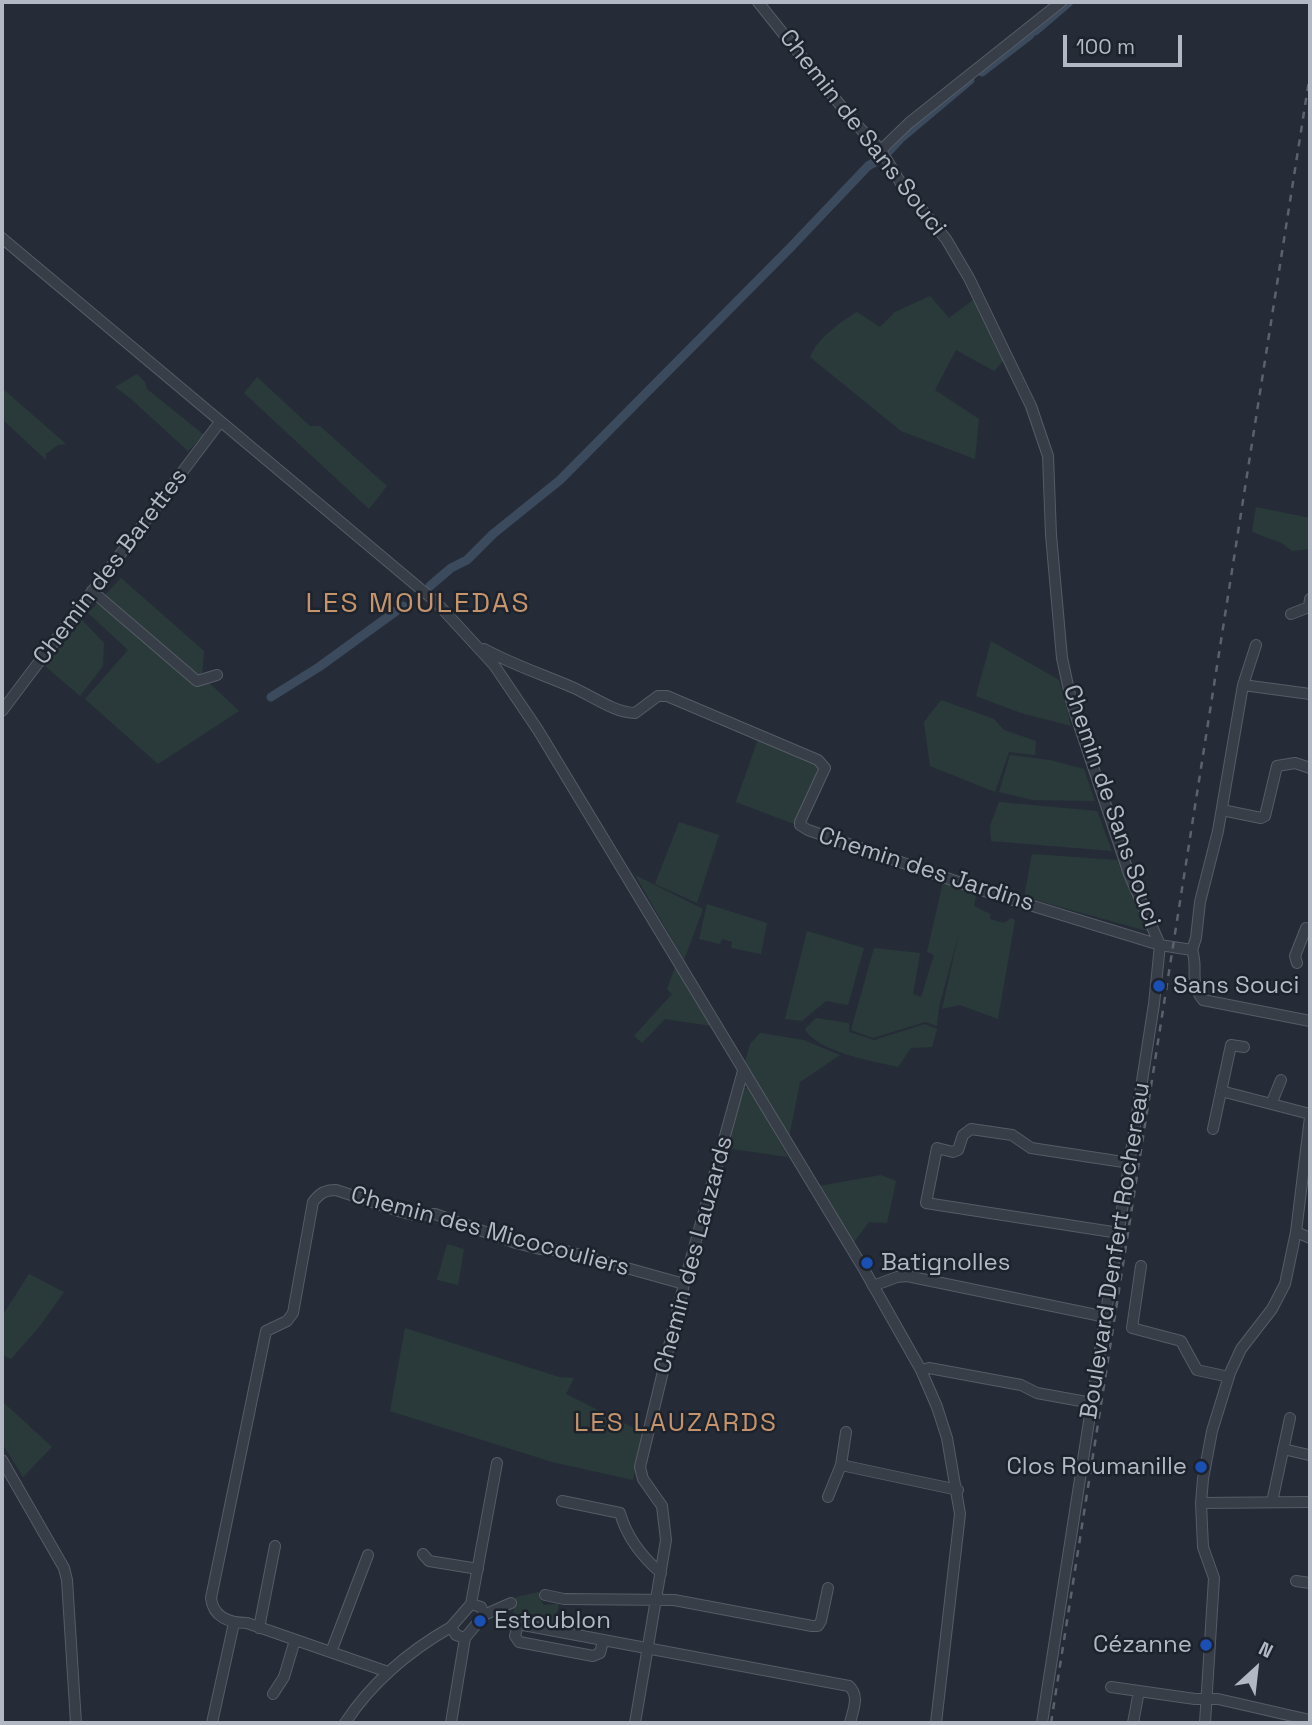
<!DOCTYPE html>
<html>
<head>
<meta charset="utf-8">
<style>
	body { margin:0 }
	#map { position:relative; width:1312px; height:1725px; overflow:hidden; background:#252c37; font-family:"Space Grotesk",sans-serif }
	canvas { display:block }
	.frame { position:absolute; inset:0; border:4px solid #b3b9c4; pointer-events:none }
	.north { position:absolute; left:1221px; top:1634px; width:70px; height:70px; -webkit-text-stroke:5px #1d232c; paint-order:stroke; rotate:27deg; font-size:19px; font-weight:700; line-height:28px; text-align:center; color:#b3b9c4 }
	.north::after { content:''; display:block; margin:auto; width:24px; height:32px; background:#b3b9c4; clip-path:polygon(50% 0,100% 100%,50% 72%,0 100%) }
	.scale { position:absolute; left:1063px; top:35px; width:119px; height:32px; box-sizing:border-box; border:4px solid #b3b9c4; border-top:0; padding-left:9px; font-size:21px; line-height:24px; white-space:nowrap; color:#b3b9c4; -webkit-text-stroke:5px #1d232c; paint-order:stroke }
</style>
</head>
<body>
<div id="map">
<canvas width="1312" height="1725"></canvas>
<div class="frame"></div>
<div class="north">N</div>
<div class="scale">100 m</div>
</div>
<script>
const ctx = document.querySelector('canvas').getContext('2d');
ctx.lineJoin = 'round';
function fillPath(path, color) { ctx.fillStyle = color; ctx.fill(path, 'evenodd'); }
function stroke(path, color, width, dash) { ctx.strokeStyle = color; ctx.lineWidth = width; ctx.lineCap = dash ? 'butt' : 'round'; ctx.setLineDash(dash || []); ctx.stroke(path); }
function label(font, color, halo, rows, align = 'center') {
  ctx.font = font + ' "Space Grotesk",sans-serif'; ctx.lineWidth = 5; ctx.setLineDash([]); ctx.textBaseline = 'middle'; ctx.strokeStyle = halo; ctx.fillStyle = color; for (const [text, x, y, turn = 0] of rows) {
    ctx.save(); ctx.translate(x, y); ctx.rotate((+turn || 0) * Math.PI / 180); ctx.textAlign = isNaN(turn) ? turn : align; if (halo) ctx.strokeText(text, 0, 0); ctx.fillText(text, 0, 0); ctx.restore();
  }
}
fillPath(new Path2D(`
	M 930,296 L 949,318 L 973,300 L 1004,360 L 994,371 L 956,350 L 935,390 L 979,419 L 975,459 L 901,431 L 810,357 C 819,337 839,323 857,312 L 880,327 L 895,312 Z
	M 137,374 L 145,382 L 147,389 L 204,435 L 188,451 L 130,398 L 115,387 Z
	M 257,377 L 310,426 L 320,426 L 387,486 L 369,509 L 244,393 Z
	M 2,388 L 66,444 L 58,445 L 46,454 L 46,460 L 2,419 Z
	M 1256,507 L 1310,518 L 1310,549 L 1292,551 L 1282,543 L 1252,532 Z
	M 121,578 L 204,651 L 202,676 L 239,711 L 158,764 L 85,699 L 128,650 L 88,613 Z
	M 82,620 L 104,643 L 103,666 L 80,696 L 45,666 Z
	M 991,641 L 1059,680 L 1071,726 L 1021,713 L 976,696 Z
	M 941,700 L 994,719 L 1004,730 L 1036,741 L 1035,755 L 1009,752 L 995,792 L 930,766 L 924,722 Z
	M 758,739 L 818,764 L 821,772 L 794,824 L 736,802 Z
	M 1010,755 L 1050,760 L 1084,769 L 1095,801 L 1033,800 L 999,792 Z
	M 999,802 L 1097,811 L 1112,851 L 991,841 L 990,826 Z
	M 679,822 L 719,835 L 697,903 L 655,884 Z
	M 1032,854 L 1117,860 L 1147,931 L 1024,897 Z
	M 635,875 L 703,909 L 684,960 Z
	M 943,882 L 977,891 L 974,906 L 990,914 L 990,919 L 1004,923 L 1011,918 L 1015,920 L 998,1019 L 960,1005 L 942,1009 L 959,933 L 939,1007 L 937,1026 L 925,1022 L 873,1038 L 851,1030 L 874,948 L 920,953 L 913,994 L 921,997 L 934,955 L 927,952 Z
	M 707,904 L 767,923 L 761,954 L 731,948 L 732,942 L 722,939 L 720,944 L 699,939 Z
	M 807,931 L 864,948 L 848,1005 L 826,1001 L 802,1021 L 785,1019 Z
	M 676,965 L 712,1026 L 665,1019 L 642,1043 L 634,1036 L 672,994 L 667,989 Z
	M 816,1018 L 849,1023 L 849,1032 L 874,1040 L 925,1024 L 937,1029 L 932,1047 L 911,1048 L 898,1067 C 873,1061 817,1052 805,1029 Z
	M 760,1033 L 804,1040 L 840,1055 L 800,1082 L 789,1138 L 744,1065 L 750,1044 Z
	M 743,1088 L 749,1088 L 788,1157 L 725,1148 Z
	M 881,1175 L 896,1181 L 887,1223 L 869,1222 L 854,1242 L 819,1186 Z
	M 447,1244 L 464,1249 L 458,1285 L 437,1280 Z
	M 29,1274 L 64,1292 L 39,1327 L 11,1359 L 2,1355 L 2,1316 Z
	M 405,1328 L 559,1377 L 574,1378 L 566,1394 L 644,1433 L 633,1480 L 552,1462 L 390,1411 Z
	M 2,1401 L 52,1447 L 23,1477 L 2,1443 Z
	M 539,1592 L 539,1598 L 544,1605 L 559,1604 L 554,1626 L 512,1617 L 516,1597 Z`), '#2a3a3a');
stroke(new Path2D(`
	M 1035,31 L 1069,2
	M 982,72 L 1030,35
	M 889,151 L 901,138 L 970,80
	M 430,586 L 451,568 L 467,560 L 493,534 L 560,480 L 790,248 L 868,166 L 875,162
	M 271,697 L 319,667 L 403,606`), '#3c4a5e', 9);
const minor = new Path2D(`
	M 758,2 L 853,121 L 881,150 L 902,185 L 946,239 L 969,278 L 1031,406 L 1048,456 L 1051,535 L 1062,658 L 1072,704 L 1129,874 L 1160,945 L 1154,1004 L 1042,1723
	M 881,150 L 909,123 L 1061,2
	M 2,238 L 436,602 L 494,665 L 538,730 L 865,1271 L 921,1370 L 937,1407 L 947,1438 L 960,1514 L 936,1723
	M 92,591 L 197,681 L 217,675
	M 1291,614 L 1309,607 L 1310,599
	M 484,649 C 513,665 544,675 574,688 C 592,696 615,713 635,713 L 658,696 L 667,696 L 818,760 L 825,768 L 800,822 L 800,825 L 808,830 L 984,891 L 1160,945 L 1192,950
	M 1243,685 L 1310,694
	M 2,711 L 220,422
	M 1222,810 L 1261,818 L 1265,816 L 1277,766 L 1295,763 L 1310,768
	M 1192,950 L 1196,938 L 1200,902 L 1218,831 L 1243,685 L 1256,645
	M 1192,950 C 1199,969 1188,981 1203,1000 L 1310,1021
	M 1297,963 L 1295,956 L 1306,928 L 1310,930
	M 1221,1091 L 1310,1114
	M 1272,1102 L 1281,1080
	M 1213,1129 L 1231,1045 L 1244,1047
	M 1296,1232 L 1310,1238
	M 1119,1233 L 926,1203 L 937,1148 L 953,1152 L 958,1150 L 963,1135 L 971,1129 L 1012,1135 L 1031,1148 L 1130,1163
	M 1141,1266 L 1132,1328 L 1181,1341 L 1197,1370 L 1229,1377
	M 873,1286 L 897,1277 L 907,1276 L 1106,1317
	M 921,1370 L 929,1368 L 1021,1385 L 1037,1393 L 1092,1403
	M 846,1432 L 841,1465 L 958,1490
	M 1283,1449 L 1309,1455
	M 2,1460 L 64,1568 L 67,1580 L 76,1723
	M 828,1497 L 841,1465
	M 562,1501 L 620,1513 C 627,1538 641,1556 661,1573
	M 1272,1502 L 1290,1418
	M 1201,1503 L 1310,1502
	M 423,1554 L 429,1561 L 478,1569
	M 1296,1581 L 1310,1583
	M 545,1595 L 564,1599 L 674,1600 L 812,1626 L 818,1626 L 821,1621 L 828,1588
	M 471,1604 L 497,1463
	M 471,1604 L 481,1607 L 484,1615 L 465,1638 L 456,1635 L 451,1627 Z
	M 484,1615 L 511,1603
	M 259,1628 L 275,1546
	M 603,1641 L 600,1653 L 593,1656 L 519,1642 L 515,1636 L 518,1624 L 849,1686 C 860,1696 853,1710 850,1723
	M 331,1652 L 368,1555
	M 388,1672 L 247,1623 C 229,1623 213,1617 211,1598 L 266,1331 L 287,1321 L 293,1313 L 313,1202 C 320,1193 325,1190 336,1190 L 402,1212 L 414,1215 L 435,1214 L 516,1243 L 540,1249 L 566,1251 L 684,1284
	M 1111,1687 L 1195,1699 L 1218,1699 L 1310,1720
	M 273,1694 L 284,1677 L 295,1640
	M 212,1723 L 234,1623
	M 345,1723 C 372,1682 409,1651 451,1627
	M 451,1723 L 465,1638
	M 635,1723 L 666,1540 L 662,1506 L 643,1479 L 640,1467 L 684,1284 L 743,1071
	M 1133,1723 L 1139,1691
	M 1205,1723 L 1214,1578 L 1203,1547 L 1201,1503 L 1203,1479 L 1212,1431 L 1230,1373 L 1241,1349 L 1272,1309 L 1285,1284 L 1296,1232 L 1310,1117`);
stroke(minor, '#565c66', 12);
stroke(minor, '#383e48', 10);
stroke(new Path2D(`
	M 1051,1723 L 1310,74`), '#5a626e', 2.5, [7, 7]);
for (const [x, y, r, color] of [
	[1159,986,7,"#1a4fb4"],
	[867,1263,7,"#1a4fb4"],
	[1201,1467,7,"#1a4fb4"],
	[480,1621,7,"#1a4fb4"],
	[1206,1645,7,"#1a4fb4"]
]) { const dot = new Path2D(); dot.arc(x, y, r, 0, 2 * Math.PI); ctx.fillStyle = color; ctx.fill(dot); stroke(dot, '#1d232c', 2.5); }
label('24px', '#b3b9c4', '#1d232c', [
	["Chemin de Sans Souci",862,133,52],
	["Chemin des Barettes",111,567,-53],
	["Chemin de Sans Souci",1111,806,71],
	["Chemin des Jardins",926,870,18],
	["Chemin des Micocouliers",490,1232,15],
	["Boulevard Denfert Rochereau",1116,1251,-81],
	["Chemin des Lauzards",694,1255,-75]
]);
label('24px', '#b3b9c4', '#1d232c', [
	["Sans Souci",1173,986],
	["Batignolles",881,1263],
	["Clos Roumanille",1187,1467,"right"],
	["Estoublon",494,1621],
	["Cézanne",1192,1645,"right"]
], 'left');
ctx.letterSpacing = '2px';
label('26px', '#c5946d', '#1d232c', [
	["LES LAUZARDS",676,1424]
]);
ctx.letterSpacing = '0px';
ctx.letterSpacing = '2px';
label('28px', '#c5946d', '#1d232c', [
	["LES MOULEDAS",418,604]
]);
ctx.letterSpacing = '0px';
</script>
</body>
</html>
